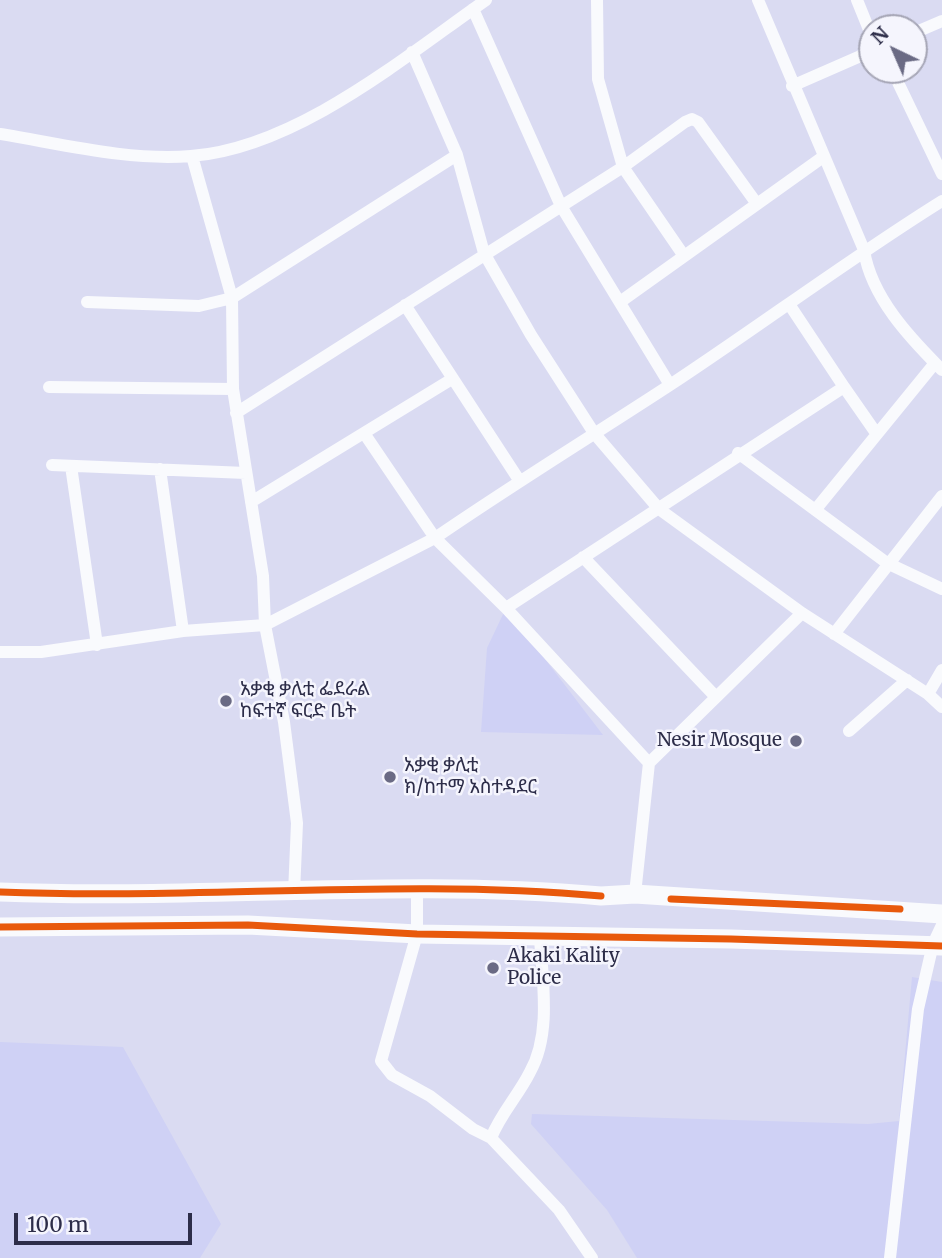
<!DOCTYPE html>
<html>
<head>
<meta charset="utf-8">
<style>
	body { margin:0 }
	#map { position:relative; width:942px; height:1258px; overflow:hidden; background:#dadbf2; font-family:Merriweather,serif }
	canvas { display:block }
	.north { position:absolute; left:858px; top:14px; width:70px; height:70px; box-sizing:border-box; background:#f5f5fd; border:2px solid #a5a5b5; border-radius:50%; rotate:316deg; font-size:19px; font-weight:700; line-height:28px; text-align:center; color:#2d2d49 }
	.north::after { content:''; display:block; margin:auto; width:24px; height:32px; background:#6a6a84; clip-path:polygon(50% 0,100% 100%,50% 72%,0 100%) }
	.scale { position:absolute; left:14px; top:1213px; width:178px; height:32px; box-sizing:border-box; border:4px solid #2d2d49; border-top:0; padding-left:9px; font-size:21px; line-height:24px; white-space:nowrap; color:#2d2d49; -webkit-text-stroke:5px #f5f5fd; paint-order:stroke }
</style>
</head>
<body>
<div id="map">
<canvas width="942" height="1258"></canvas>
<div class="north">N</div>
<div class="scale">100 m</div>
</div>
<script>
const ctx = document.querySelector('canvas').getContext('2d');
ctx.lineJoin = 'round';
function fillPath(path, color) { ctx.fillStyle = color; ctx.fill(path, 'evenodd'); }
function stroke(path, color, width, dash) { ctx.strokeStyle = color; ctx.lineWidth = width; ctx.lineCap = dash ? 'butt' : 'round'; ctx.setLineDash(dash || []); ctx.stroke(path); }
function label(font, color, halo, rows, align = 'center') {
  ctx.font = font + ' Merriweather,"Noto Sans Ethiopic",serif'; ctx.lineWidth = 5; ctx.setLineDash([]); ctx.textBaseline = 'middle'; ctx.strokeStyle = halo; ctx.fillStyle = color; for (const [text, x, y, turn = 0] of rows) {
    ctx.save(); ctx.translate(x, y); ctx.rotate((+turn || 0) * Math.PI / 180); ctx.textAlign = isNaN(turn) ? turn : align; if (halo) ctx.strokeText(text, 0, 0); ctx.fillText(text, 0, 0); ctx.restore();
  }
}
fillPath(new Path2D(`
	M 506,608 L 603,735 L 481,732 L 487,648 Z
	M 912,977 L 942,982 L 942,1258 L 637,1258 L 607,1210 L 531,1124 L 532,1114 L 868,1124 L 899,1121 Z
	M 0,1042 L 123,1047 L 221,1224 L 200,1258 L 0,1258 Z`), '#cfd1f5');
stroke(new Path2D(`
	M 758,0 L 864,250 C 871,297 910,338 942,370
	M 857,0 L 872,37
	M 473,9 L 561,206 L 670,385
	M 914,33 L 942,21
	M 412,52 L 457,155 L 484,253 L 531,335 L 594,433 L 659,509 L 802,613 L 928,694 L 942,707
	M 892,70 L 942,174
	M 792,86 L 872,51
	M 0,134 C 62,144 128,161 191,156 C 296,148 403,58 486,0
	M 192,156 L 232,298 L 233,389 L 263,576 L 265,625 L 435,538 L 364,433
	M 684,256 L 623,167 L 685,122 L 692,119 L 698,122 L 757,204
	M 87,302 L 199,306 L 232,298 L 457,155
	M 620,302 L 823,157
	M 405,305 L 519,480
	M 49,387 L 233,389
	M 844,387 L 876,433
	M 236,413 L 623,167 L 598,79 L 597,0
	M 738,453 L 887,563 L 942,589
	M 52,465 L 246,473
	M 71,466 L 97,645
	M 160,469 L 183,631
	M 251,502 L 452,379
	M 816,509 L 935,363
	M 583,557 L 715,696
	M 506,608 L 844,387 L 789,304
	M 834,634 L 942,496
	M 0,652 L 41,652 L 183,631 L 265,625 L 284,722 L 297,823 L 294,893
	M 928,694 L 942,670
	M 849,731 L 907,680
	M 649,763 L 802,613
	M 417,890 L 417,934 L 381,1061 L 392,1075 L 430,1096 L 473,1129 L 491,1138 L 559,1210 L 592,1258
	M 635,894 L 649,763 L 506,608 L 435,538 C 512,485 592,436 670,385 C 761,325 849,259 942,201
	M 491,1138 C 501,1113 518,1096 530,1072 C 552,1033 542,979 540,937
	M 890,1258 L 918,1009 L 933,944 L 942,925`), '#f9fafd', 12);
stroke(new Path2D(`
	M 0,892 C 200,900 401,878 601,896 L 635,894 L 942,914
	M 0,927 L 248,925 L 417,934 L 731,939 L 942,946`), '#f9fafd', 19);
stroke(new Path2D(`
	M 0,892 C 200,900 401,878 601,896
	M 671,899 L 900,909
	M 0,927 L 248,925 L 417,934 L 731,939 L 942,946`), '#e8590c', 7);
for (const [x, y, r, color] of [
	[226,701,7,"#6a6a84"],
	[796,741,7,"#6a6a84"],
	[390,777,7,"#6a6a84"],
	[493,968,7,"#6a6a84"]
]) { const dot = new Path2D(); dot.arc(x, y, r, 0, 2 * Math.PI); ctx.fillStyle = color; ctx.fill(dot); stroke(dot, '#f5f5fd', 2.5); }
label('19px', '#2d2d49', '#f5f5fd', [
	["አቃቂ ቃሊቲ ፌደራል",240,690],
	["ከፍተኛ ፍርድ ቤት",240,712],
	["Nesir Mosque",782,741,"right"],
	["አቃቂ ቃሊቲ",404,766],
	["ክ/ከተማ አስተዳደር",404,788],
	["Akaki Kality",507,957],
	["Police",507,979]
], 'left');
</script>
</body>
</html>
